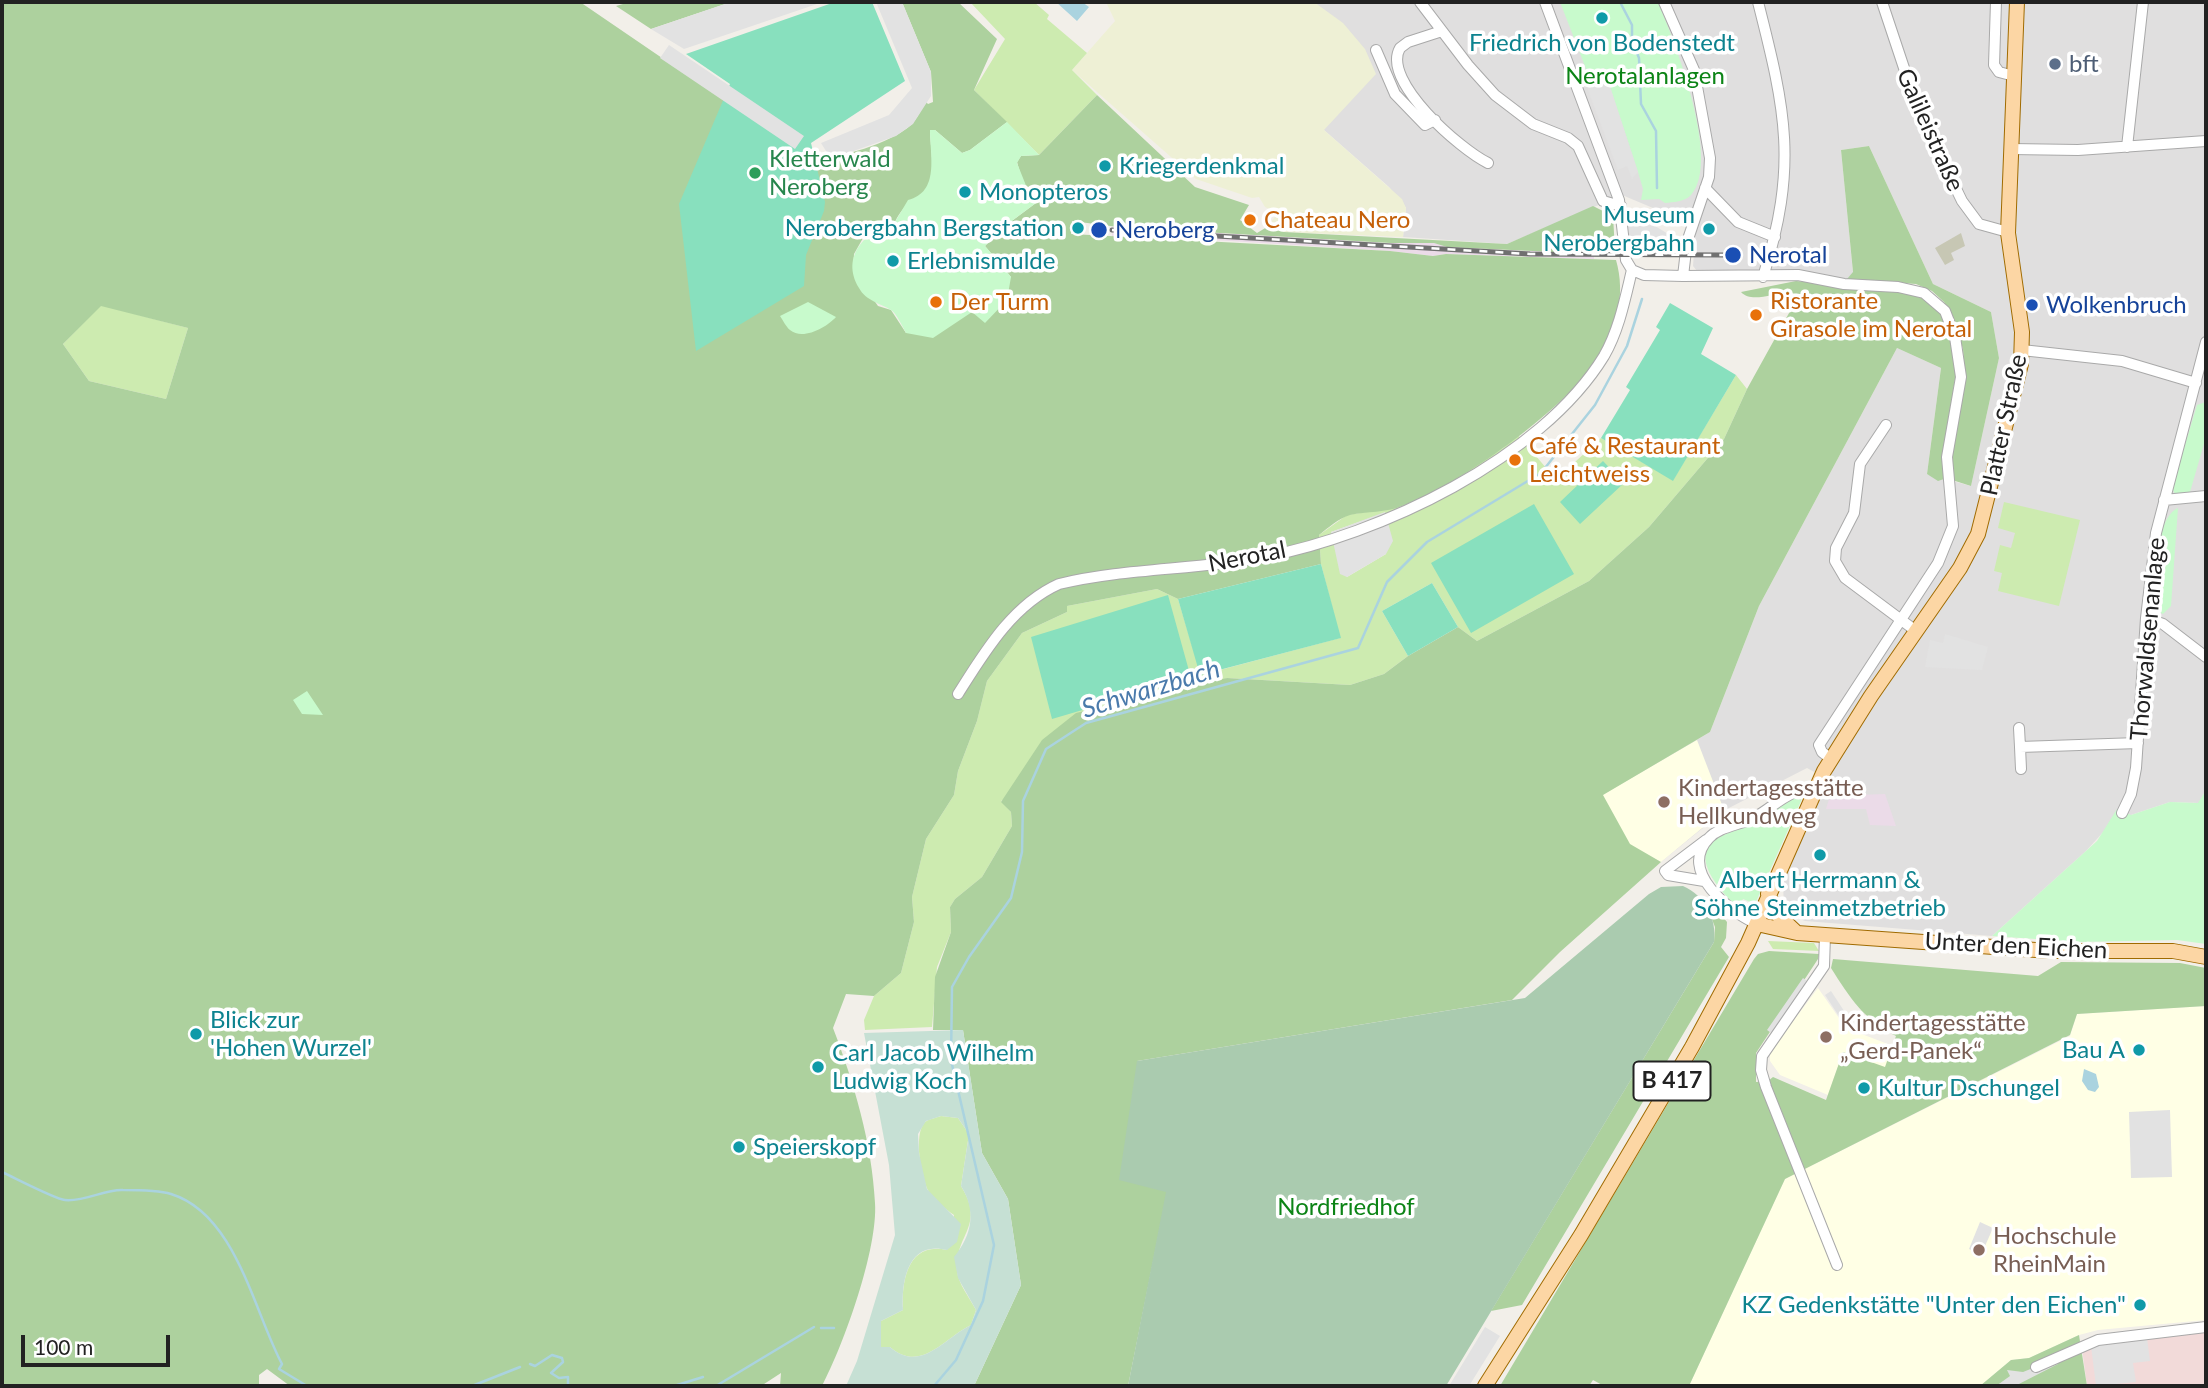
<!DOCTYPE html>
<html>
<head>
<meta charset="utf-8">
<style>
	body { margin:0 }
	#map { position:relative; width:2208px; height:1388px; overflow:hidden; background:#f2efe9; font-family:Lato,sans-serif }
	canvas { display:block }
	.frame { position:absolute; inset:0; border:4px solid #222; pointer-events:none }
	.scale { position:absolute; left:21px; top:1335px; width:149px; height:32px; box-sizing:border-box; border:4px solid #222; border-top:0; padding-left:9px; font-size:21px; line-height:24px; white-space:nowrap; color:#222; -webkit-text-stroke:5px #fff; paint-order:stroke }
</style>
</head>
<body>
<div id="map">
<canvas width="2208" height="1388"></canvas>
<div class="frame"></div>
<div class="scale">100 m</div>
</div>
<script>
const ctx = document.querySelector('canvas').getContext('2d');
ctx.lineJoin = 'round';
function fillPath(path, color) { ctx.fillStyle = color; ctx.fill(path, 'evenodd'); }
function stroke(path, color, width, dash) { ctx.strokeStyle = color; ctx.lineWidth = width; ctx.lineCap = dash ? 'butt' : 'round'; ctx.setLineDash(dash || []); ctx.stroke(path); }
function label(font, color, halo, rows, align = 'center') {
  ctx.font = font + ' Lato,sans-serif'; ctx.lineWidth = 7; ctx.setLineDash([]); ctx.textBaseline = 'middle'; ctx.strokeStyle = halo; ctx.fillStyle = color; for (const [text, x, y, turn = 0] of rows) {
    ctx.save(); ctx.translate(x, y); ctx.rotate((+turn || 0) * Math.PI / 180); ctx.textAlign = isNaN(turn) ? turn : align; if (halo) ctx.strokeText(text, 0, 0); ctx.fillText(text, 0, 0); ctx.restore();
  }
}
fillPath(new Path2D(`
	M 1314,2 L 2206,2 L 2206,790 L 2199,803 L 2170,802 L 2131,815 L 2106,829 L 2086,851 L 1992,936 L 1805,921 L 1790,915 L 1784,907 L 1783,884 L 1827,779 L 1807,768 L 1725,810 L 1661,862 L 1602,795 L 1710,732 L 1759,606 L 1897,348 L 1941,368 L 1927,474 L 1971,486 L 1999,358 L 1991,312 L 1933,284 L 1869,146 L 1841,150 L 1853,273 L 1847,279 L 1805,271 L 1697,271 L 1693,266 L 1696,226 L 1622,195 L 1507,244 L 1403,237 L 1406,208 L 1389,187 L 1324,130 Z`), '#e0dfdf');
fillPath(new Path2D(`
	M 2206,1333 L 2206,1386 L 2087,1386 L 2082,1348 L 2095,1343 Z`), '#f2dad9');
fillPath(new Path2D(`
	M 1113,224 L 1118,227 L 1390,243 L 1435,243 L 1447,247 L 1503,250 L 1594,252 L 1594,259 L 1446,254 L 1433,256 L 1390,251 L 1118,234 L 1112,237 Z
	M 1885,794 L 1896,826 L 1870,825 L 1866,809 L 1826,809 L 1830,796 Z`), '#ebdbe8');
fillPath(new Path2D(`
	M 1697,740 L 1724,810 L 1661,862 L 1630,845 L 1602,795 Z
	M 1818,988 L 1846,1028 L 1893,1046 L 1885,1069 L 1843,1052 L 1828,1095 L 1780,1075 L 1770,1061 L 1770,1052 Z
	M 2206,1006 L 2206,1320 L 2098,1330 L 2079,1335 L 2029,1358 L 2011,1360 L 1980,1386 L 1689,1386 L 1785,1179 L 2070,1036 L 2077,1014 Z`), '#ffffe5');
fillPath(new Path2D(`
	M 1961,233 L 1965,246 L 1951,253 L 1954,260 L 1945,265 L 1935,248 Z`), '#c7c7b4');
fillPath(new Path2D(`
	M 1106,2 L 1314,2 L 1343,23 L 1365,49 L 1376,74 L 1324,130 L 1402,199 L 1406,208 L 1403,237 L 1284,232 L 1267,227 L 1278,213 L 1265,207 L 1259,197 L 1252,198 L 1196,179 L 1072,70 L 1115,21 Z`), '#eef0d5');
fillPath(new Path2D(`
	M 970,2 L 1034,2 L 1049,15 L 1047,19 L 1087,53 L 1072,70 L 1097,95 L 1039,155 L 974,90 L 1005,39 Z
	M 101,305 L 188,328 L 166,399 L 89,381 L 63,344 Z
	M 1736,375 L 1747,389 L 1724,439 L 1649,527 L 1589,581 L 1477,641 L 1458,627 L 1432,583 L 1382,611 L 1408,656 L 1384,674 L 1350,685 L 1227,678 L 1001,801 L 1011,812 L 1012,826 L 982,877 L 955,899 L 950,907 L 951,932 L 937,967 L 932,1027 L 865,1030 L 864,1020 L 874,996 L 901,973 L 914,922 L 912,897 L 926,839 L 954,795 L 958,771 L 977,721 L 987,681 L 1022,633 L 1067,612 L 1067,606 L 1157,589 L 1178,599 L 1201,675 L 1340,638 L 1321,564 L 1319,535 L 1347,515 L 1400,507 L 1503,448 L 1518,435 L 1547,469 L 1563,473 L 1601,438 L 1673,480 ZM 1384,513 L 1386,554 L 1347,577 L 1331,532 Z
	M 2004,502 L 2080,520 L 2059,606 L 1998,591 L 2002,573 L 1994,571 L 2000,545 L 2011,548 L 2015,533 L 1998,528 Z
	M 1768,941 L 1814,943 L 1819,951 L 1773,949 Z
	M 941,1116 L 958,1118 L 969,1134 L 961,1186 C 986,1226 955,1234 957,1270 C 958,1284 970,1298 976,1310 L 971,1325 C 944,1338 921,1374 890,1347 L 881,1347 L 881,1321 L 903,1310 C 901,1279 909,1241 947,1250 L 954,1215 C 944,1208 936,1202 929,1192 C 921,1179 913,1134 925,1122 C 929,1119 936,1118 941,1116 Z`), '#cdebb0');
fillPath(new Path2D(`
	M 2,2 L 580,2 L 813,161 C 840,157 890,144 911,125 C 917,119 921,109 926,102 L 928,104 L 933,102 L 931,72 L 902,2 L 958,2 L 997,39 L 974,90 L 1007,122 L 970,150 L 962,153 L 935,130 L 930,130 C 930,147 937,177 926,191 C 914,206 906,199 895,222 L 878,227 L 863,238 L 854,254 L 853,270 L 878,306 L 891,310 L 906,333 L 1011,277 L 985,246 L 1005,226 L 1040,200 L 1023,183 L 1017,162 L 1021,156 L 1039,155 L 1097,95 L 1195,187 L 1249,205 L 1240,220 L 1257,233 L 1267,227 L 1284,232 L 1507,244 L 1593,206 L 1613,216 L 1615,250 L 1554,252 L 1447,247 L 1434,243 L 1390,243 L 1118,227 L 1072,221 L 1071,234 L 1390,251 L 1433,256 L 1446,254 L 1616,260 C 1626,294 1617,333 1597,361 C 1558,414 1464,482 1402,506 C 1386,513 1367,511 1350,515 C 1339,518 1328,528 1319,535 L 1321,564 L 1178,599 L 1157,589 L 1067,606 L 1067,612 L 1022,633 L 987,681 L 977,721 L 958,771 L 954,795 L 926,839 L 912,897 L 914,922 L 901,973 L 874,996 L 846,994 L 833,1028 C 854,1083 872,1143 875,1203 C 878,1249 844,1344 822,1386 L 780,1386 L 781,1373 L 761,1386 L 290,1386 L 267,1369 L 259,1375 L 259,1386 L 2,1386 ZM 101,306 L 188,328 L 166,399 L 89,381 L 63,344 Z
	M 630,2 L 731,2 L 651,29 L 616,6 Z
	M 1869,146 L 1933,284 L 1991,312 L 1999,358 L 1971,486 L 1952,480 L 1951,444 L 1965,379 L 1963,349 L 1954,320 L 1944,302 L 1932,291 L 1916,284 L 1847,279 L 1853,272 L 1841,150 Z
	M 1796,281 L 1904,291 L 1922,296 L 1945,318 L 1957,367 L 1943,453 L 1944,479 L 1938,481 L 1927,474 L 1941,368 L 1897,348 L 1759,606 L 1710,732 L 1603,795 L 1630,844 L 1661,862 L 1560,952 L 1512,1000 L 1137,1061 L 1167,1192 L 1128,1386 L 974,1386 L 1021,1285 L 1008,1199 L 982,1153 L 963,1030 L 933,1030 L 935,977 L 951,932 L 950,907 L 955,899 L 982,877 L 1012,826 L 1011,812 L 1001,802 L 1042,740 L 1076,713 L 1227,678 L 1350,685 L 1384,674 L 1408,656 L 1458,627 L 1477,641 L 1589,581 L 1649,527 L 1724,439 L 1747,389 L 1799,295 C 1782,287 1754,306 1741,292 Z
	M 1712,910 L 1717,910 L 1727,922 L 1726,938 L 1721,947 L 1729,957 L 1522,1305 L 1491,1311 L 1714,942 L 1715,927 L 1709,912 Z
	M 1769,951 L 1819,954 L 1818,959 L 1756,1053 L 1756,1082 L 1768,1081 L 1773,1077 L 1826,1100 L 1843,1052 L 1885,1067 L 1896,1036 C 1864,1020 1850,998 1831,968 L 1833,959 L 2038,976 L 2061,962 L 2180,963 L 2206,968 L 2206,1006 L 2077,1014 L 2070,1035 L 1785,1179 L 1689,1386 L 1604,1386 L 1593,1380 L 1589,1386 L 1500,1386 L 1754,959 L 1758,954 Z
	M 2079,1335 L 2087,1386 L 1980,1386 L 2011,1360 L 2029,1358 Z`), '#add19e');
fillPath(new Path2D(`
	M 963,1030 L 982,1153 L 1008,1199 L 1021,1285 L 974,1386 L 846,1386 L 857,1361 L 895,1235 L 889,1165 L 864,1033 ZM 941,1116 L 958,1118 L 969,1134 L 961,1186 C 976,1210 973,1234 954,1257 L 958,1278 L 976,1310 L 971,1325 C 944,1338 921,1374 890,1347 L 881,1347 L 881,1321 L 903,1310 C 901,1279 909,1240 947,1250 L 957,1242 L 961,1224 L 927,1189 L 919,1153 L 918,1134 L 926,1121 Z`), '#c6e0d4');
fillPath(new Path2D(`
	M 1683,886 C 1705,896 1717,918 1714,942 L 1446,1386 L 1128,1386 L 1166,1192 L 1119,1180 L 1137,1061 L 1525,998 L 1649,894 L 1661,887 Z`), '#aacbaf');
fillPath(new Path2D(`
	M 1560,2 L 1658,2 C 1674,40 1722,161 1691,195 C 1685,202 1673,202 1665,203 L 1659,199 L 1641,200 L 1643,189 L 1638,172 L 1604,69 L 1588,74 Z
	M 1007,122 L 1039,155 L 1021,156 L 1017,163 L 1027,188 L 1036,186 L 1042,191 L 1040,200 L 1005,226 L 985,246 L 1011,277 L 1007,300 L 985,323 L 972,312 L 933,338 L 906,333 C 902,326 897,314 891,310 C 880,303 866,301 859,288 C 840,256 866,231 895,222 L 908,200 C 940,192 930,156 930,130 L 935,130 L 962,153 L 970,150 Z
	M 808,302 L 836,317 C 827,327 803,341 790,330 C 786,327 783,320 780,316 Z
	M 2206,402 L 2206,437 L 2190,492 L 2175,494 L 2172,488 L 2197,405 Z
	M 2178,508 L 2171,606 L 2163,614 L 2155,610 L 2152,604 C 2155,580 2155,518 2178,508 Z
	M 307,691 L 323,715 L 302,714 L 293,700 Z
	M 2206,790 L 2206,944 L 2177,940 L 2079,942 L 1992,936 L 2097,841 L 2117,809 L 2131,815 L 2170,802 L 2198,803 Z
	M 1795,797 L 1801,797 L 1801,801 L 1755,904 L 1743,899 L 1739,907 L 1736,906 C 1721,891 1687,856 1718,838 C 1729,831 1742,830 1753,823 C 1768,816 1781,806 1795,797 Z`), '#c8facc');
fillPath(new Path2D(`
	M 835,2 L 872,2 L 905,81 L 811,143 L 825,202 L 824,211 L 806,255 L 804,286 L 696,351 L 679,204 L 730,84 L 686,54 Z
	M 1670,303 L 1713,328 L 1701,354 L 1736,375 L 1673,481 L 1601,438 L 1630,390 L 1626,387 L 1660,330 L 1656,327 Z
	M 1603,461 L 1624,483 L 1580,524 L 1560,502 Z
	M 1534,504 L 1574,574 L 1471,633 L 1431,563 Z
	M 1321,564 L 1341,638 L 1200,675 L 1178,599 Z
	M 1432,583 L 1458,627 L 1408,656 L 1382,611 Z
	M 1168,595 L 1191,678 L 1052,719 L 1031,637 Z`), '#88e0be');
fillPath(new Path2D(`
	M 731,2 L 823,2 L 684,49 L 651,29 Z
	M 876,2 L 902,2 L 931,72 L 931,96 L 913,124 L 896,136 L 831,159 L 821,143 L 889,115 L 912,88 Z
	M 669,45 L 804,136 L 795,149 L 660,58 Z
	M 1604,68 L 1638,172 L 1632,179 L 1627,166 L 1618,170 L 1588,90 L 1588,74 Z
	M 1626,208 L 1673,237 L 1681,246 L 1680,252 L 1631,252 Z
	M 1385,512 L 1393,541 L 1386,554 L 1347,577 L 1340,574 L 1331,532 Z
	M 1945,634 L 1988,647 L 1982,670 L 1925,667 L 1930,640 L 1943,643 Z
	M 1803,978 L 1810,983 L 1774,1035 L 1767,1030 Z
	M 1831,991 L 1852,1023 L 1846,1027 L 1825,995 Z
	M 2170,1110 L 2172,1177 L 2131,1178 L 2129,1112 Z
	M 1980,1222 L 1993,1228 L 1981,1255 L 1969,1249 Z
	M 1485,1327 L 1500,1336 L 1469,1386 L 1449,1386 Z
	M 2147,1338 L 2150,1361 L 2133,1363 L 2136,1382 L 2096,1386 L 2091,1346 Z
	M 2058,1358 L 2058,1364 L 2015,1386 L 1996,1386 L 2010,1376 L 2007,1370 L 2023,1372 Z`), '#e2e2e2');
fillPath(new Path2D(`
	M 1056,2 L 1082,2 L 1089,7 L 1077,21 Z
	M 2084,1069 L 2096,1074 L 2099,1087 L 2095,1092 L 2088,1090 L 2082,1081 Z`), '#aad3df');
stroke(new Path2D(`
	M 1620,2 L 1632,25 L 1632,41 L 1639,58 L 1641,104 L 1656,131 L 1657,188
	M 2,1172 C 15,1178 55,1199 65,1200 C 85,1202 105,1189 123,1190 C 137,1190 158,1190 171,1194 C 236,1214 254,1312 282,1364 L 279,1369 L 307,1386
	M 821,1328 L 834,1328
	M 530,1364 L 535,1366 L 552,1355 L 562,1358 L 563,1362 L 551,1373 L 559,1378 L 568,1377 L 568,1386
	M 472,1386 L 520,1367
	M 674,1386 L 703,1377
	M 716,1386 L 814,1327
	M 934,1386 L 956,1360 L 983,1301 L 994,1245 L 951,1060 L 952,987 L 969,957 L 1011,898 L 1022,852 L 1023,801 L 1046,749 L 1086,723 L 1358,648 L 1387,582 L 1427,542 L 1541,473 L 1595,405 L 1627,346 L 1642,299`), '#aad3df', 2.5);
const minor = new Path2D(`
	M 1420,2 L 1468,65 L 1495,95 L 1533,124 L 1568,138 L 1578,146 L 1603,201 L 1621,206
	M 1545,2 L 1619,200 L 1626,260 L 1632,270 L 1644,275 L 1683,276 L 1798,275 L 1844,284 L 1898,287 L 1924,293 L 1945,311 L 1955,337 L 1961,377 L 1947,457 L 1953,526 L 1938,563 L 1819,745 L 1822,752 L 1831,759
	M 1664,2 L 1694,70 L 1710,158 L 1709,177 L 1687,242 L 1683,276
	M 1758,2 C 1786,112 1798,166 1763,277
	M 1882,2 L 1918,110 L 1962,201 L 1979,224 L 2008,232
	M 1996,2 L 1994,65 L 1999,72 L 2014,76
	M 1442,31 L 1408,42 L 1400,48 C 1381,81 1461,150 1488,163
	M 1376,50 L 1395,94 L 1425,125 L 1435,120
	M 2127,147 L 2143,2
	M 2011,149 L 2078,150 L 2206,141
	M 1705,188 L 1738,222 L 1775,237
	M 2022,350 L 2122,361 L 2196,383
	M 1886,425 L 1860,464 L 1854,513 L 1836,548 L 1835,561 L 1845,578 L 1916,631
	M 2164,500 L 2206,496
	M 2146,618 L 2163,624 L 2206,657
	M 958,694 C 984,653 1012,605 1059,584 C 1125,568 1197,570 1264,557 C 1379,535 1541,459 1604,356 C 1619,330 1625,299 1632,270
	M 2019,728 L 2020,747
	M 2021,769 L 2020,747 L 2138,743
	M 2122,813 L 2131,794 L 2136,768 L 2146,618 L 2156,533 L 2206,342
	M 1704,881 L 1668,875 L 1665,871 L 1706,840
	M 1757,924 C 1730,912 1677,871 1709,838 C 1720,826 1742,825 1757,816 C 1776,805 1792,787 1814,789
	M 1825,935 L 1824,966 L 1762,1056 L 1761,1070 L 1766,1087 L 1837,1265
	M 2036,1367 L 2098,1340 L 2206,1327`);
const major = new Path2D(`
	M 1768,894 L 1779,916 L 1797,933
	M 1757,924 L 1797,933 L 2050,951 L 2173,951 L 2206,957
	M 1485,1386 L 1581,1235 L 1692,1047 L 1748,943 L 1824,771 L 1871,696 L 1960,568 L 1978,534 L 2021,364 L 2022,332 L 2008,233 L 2017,2`);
stroke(minor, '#a9a9a9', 12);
stroke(major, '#a06b00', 16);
stroke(minor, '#fff', 10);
stroke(major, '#fcd6a4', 14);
const rail = new Path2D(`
	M 1112,230 L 1530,254 L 1723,255`);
stroke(rail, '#707070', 5);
stroke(rail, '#fff', 2.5, [8]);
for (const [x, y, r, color] of [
	[1602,18,7,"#0f9aa8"],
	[2055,64,7,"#5c6f8a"],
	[1105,166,7,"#0f9aa8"],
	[755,173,7,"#2e9e5b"],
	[965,192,7,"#0f9aa8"],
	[1250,220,7,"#e8710a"],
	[1078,228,7,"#0f9aa8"],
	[1709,229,7,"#0f9aa8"],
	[1099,230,9,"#1a4fb4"],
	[1733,255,9,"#1a4fb4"],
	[893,261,7,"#0f9aa8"],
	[936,302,7,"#e8710a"],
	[2032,305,7,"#1a4fb4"],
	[1756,315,7,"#e8710a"],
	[1515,460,7,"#e8710a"],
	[1664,802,7,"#8d6e63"],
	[1820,855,7,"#0f9aa8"],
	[196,1034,7,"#0f9aa8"],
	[1826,1037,7,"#8d6e63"],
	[2139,1050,7,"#0f9aa8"],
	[818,1067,7,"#0f9aa8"],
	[1864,1088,7,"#0f9aa8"],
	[739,1147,7,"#0f9aa8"],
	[1979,1250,7,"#8d6e63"],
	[2140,1305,7,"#0f9aa8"]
]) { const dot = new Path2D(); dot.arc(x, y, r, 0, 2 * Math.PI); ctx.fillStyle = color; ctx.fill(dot); stroke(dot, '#fff', 2.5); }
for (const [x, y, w] of [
	[1672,1081,77]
]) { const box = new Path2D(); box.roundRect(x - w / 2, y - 19.5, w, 39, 5); ctx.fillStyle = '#fff'; ctx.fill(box); stroke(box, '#222', 2); }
label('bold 23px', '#222', null, [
	["B 417",1672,1081]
]);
label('24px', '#0d838f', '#fff', [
	["Friedrich von Bodenstedt",1602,43,"center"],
	["Kriegerdenkmal",1119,166],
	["Monopteros",979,192],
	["Museum",1695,215,"right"],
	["Nerobergbahn",1695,243,"right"],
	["Nerobergbahn Bergstation",1064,228,"right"],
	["Erlebnismulde",907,261],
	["Albert Herrmann &",1820,880,"center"],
	["Söhne Steinmetzbetrieb",1820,908,"center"],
	["Blick zur",210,1020],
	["'Hohen Wurzel'",210,1048],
	["Bau A",2125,1050,"right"],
	["Carl Jacob Wilhelm",832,1053],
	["Ludwig Koch",832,1081],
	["Kultur Dschungel",1878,1088],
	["Speierskopf",753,1147],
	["KZ Gedenkstätte \"Unter den Eichen\"",2126,1305,"right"]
], 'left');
label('24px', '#4e5e75', '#fff', [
	["bft",2069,64]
], 'left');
label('24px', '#0c8416', '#fff', [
	["Nerotalanlagen",1645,76],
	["Nordfriedhof",1346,1207]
]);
label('24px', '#222', '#fff', [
	["Galileistraße",1930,130,66],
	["Platter Straße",2004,425,-78],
	["Nerotal",1247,557,-11],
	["Thorwaldsenanlage",2148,639,-85],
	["Unter den Eichen",2016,946,3]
]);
label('24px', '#27864d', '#fff', [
	["Kletterwald",769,159],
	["Neroberg",769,187]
], 'left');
label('24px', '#c56008', '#fff', [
	["Chateau Nero",1264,220],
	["Ristorante",1770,301],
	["Girasole im Nerotal",1770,329],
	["Der Turm",950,302],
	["Café & Restaurant",1529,446],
	["Leichtweiss",1529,474]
], 'left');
label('24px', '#164399', '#fff', [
	["Neroberg",1115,230],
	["Nerotal",1749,255],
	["Wolkenbruch",2046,305]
], 'left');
label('24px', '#785e54', '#fff', [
	["Kindertagesstätte",1678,788],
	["Hellkundweg",1678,816],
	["Kindertagesstätte",1840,1023],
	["„Gerd-Panek“",1840,1051],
	["Hochschule",1993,1236],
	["RheinMain",1993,1264]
], 'left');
label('italic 26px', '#4a7aab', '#fff', [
	["Schwarzbach",1151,689,-17]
]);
</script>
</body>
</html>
